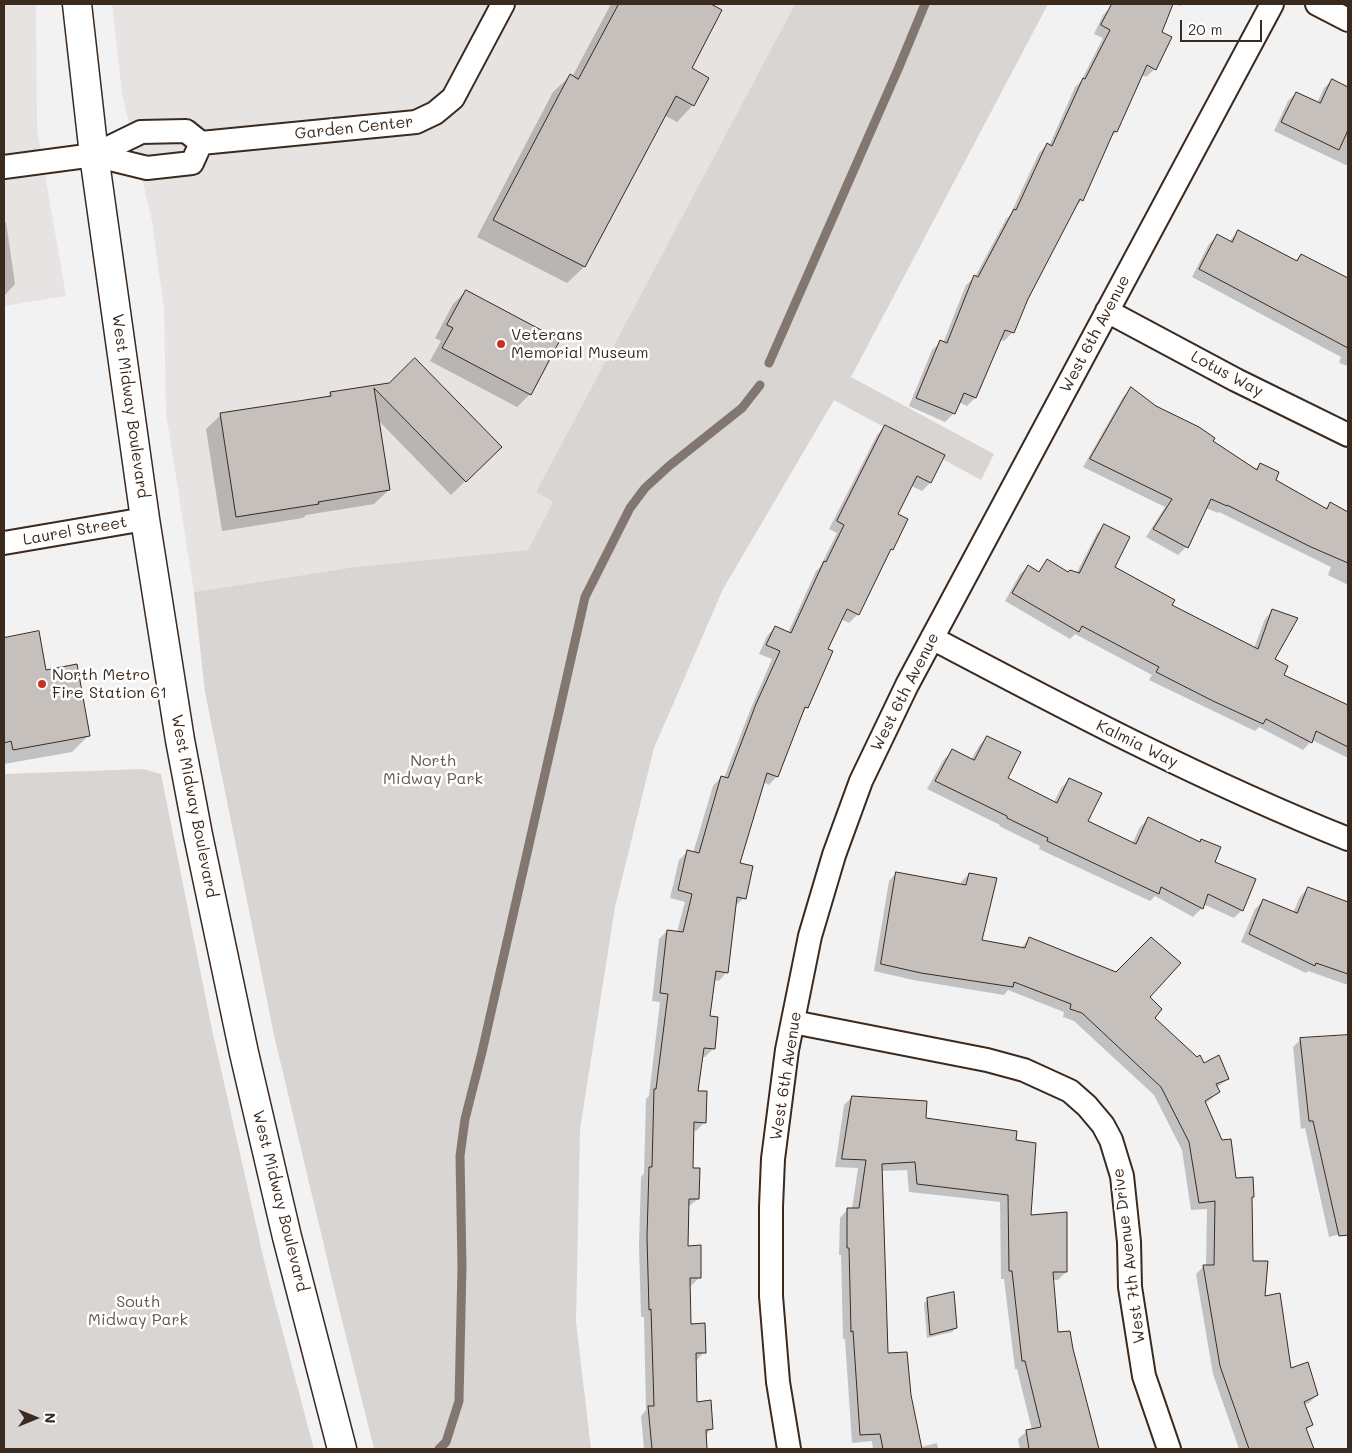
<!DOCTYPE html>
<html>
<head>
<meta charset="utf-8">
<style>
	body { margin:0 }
	#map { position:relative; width:1352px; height:1453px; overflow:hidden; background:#f3f2f2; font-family:Mali,sans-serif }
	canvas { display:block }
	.frame { position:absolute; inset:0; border:5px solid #3b2a1e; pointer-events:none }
	.north { position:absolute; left:10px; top:1393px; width:50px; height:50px; -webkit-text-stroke:4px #fff; paint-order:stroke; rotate:90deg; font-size:14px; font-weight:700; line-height:20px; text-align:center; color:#3b2a1e }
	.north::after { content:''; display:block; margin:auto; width:18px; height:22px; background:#3b2a1e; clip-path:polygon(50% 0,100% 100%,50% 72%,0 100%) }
	.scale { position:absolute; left:1180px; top:20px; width:82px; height:22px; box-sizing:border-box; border:2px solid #3b2a1e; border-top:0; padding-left:6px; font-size:15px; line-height:18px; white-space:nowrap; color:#3b2a1e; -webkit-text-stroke:4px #fff; paint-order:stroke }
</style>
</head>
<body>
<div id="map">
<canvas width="1352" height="1453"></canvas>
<div class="frame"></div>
<div class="north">N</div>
<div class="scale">20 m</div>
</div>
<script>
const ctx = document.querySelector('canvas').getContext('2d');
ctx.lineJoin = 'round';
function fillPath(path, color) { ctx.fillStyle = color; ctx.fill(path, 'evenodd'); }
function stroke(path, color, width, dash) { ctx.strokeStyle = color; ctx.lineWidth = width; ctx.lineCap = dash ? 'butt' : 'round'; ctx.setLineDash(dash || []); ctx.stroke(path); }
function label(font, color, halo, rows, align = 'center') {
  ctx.font = font + ' Mali,sans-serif'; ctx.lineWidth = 5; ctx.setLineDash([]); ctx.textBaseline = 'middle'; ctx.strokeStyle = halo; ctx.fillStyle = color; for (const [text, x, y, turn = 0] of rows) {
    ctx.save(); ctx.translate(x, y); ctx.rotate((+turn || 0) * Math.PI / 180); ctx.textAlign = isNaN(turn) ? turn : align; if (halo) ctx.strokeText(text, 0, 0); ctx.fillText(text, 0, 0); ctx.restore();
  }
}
fillPath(new Path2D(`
	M 4,4 L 36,4 L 37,128 L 66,296 L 4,306 Z
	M 112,4 L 795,4 L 536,492 L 553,502 L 528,550 L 355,567 L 194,592 L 166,413 L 164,309 L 152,221 L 122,93 Z`), '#e6e3e2');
fillPath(new Path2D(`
	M 795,4 L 1048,4 L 851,377 L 994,454 L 981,480 L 834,400 L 723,589 L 654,748 L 615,907 L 580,1129 L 576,1322 L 591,1449 L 374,1449 L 335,1292 L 274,1035 L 205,692 L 194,592 L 355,567 L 528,550 L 553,502 L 536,492 Z
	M 143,769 L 161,774 L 211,1025 L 266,1269 L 314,1449 L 4,1449 L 4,774 Z`), '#d8d5d2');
fillPath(new Path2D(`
	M 611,4 L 708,4 L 720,10 L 690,69 L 693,105 L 677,122 L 664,115 L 584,267 L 567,283 L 477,237 L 553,92 L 570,76 L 572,77 Z
	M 1124,4 L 1172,4 L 1161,33 L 1155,69 L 1146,77 L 1142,75 L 1116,132 L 1110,138 L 1082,200 L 1073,209 L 1026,299 L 1013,332 L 1004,341 L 999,339 L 975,398 L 967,406 L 958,402 L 954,413 L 945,422 L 909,406 L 932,350 L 941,342 L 943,343 L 966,285 L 975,277 L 1006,219 L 1010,215 L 1039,153 L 1047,145 L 1049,146 L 1075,87 L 1081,81 L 1103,38 L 1094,34 L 1103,15 L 1111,7 L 1121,12 Z
	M 1174,4 L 1184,4 L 1181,6 Z
	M 1332,80 L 1348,88 L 1348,166 L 1274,131 L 1288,101 L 1296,93 L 1317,103 L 1324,88 Z
	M 4,222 L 6,222 L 15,284 L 4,296 Z
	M 1238,231 L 1295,261 L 1301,255 L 1338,288 L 1348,294 L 1348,366 L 1339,363 L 1341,357 L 1192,277 L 1209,244 L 1217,236 L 1229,242 Z
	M 466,291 L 530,394 L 517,407 L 430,361 L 441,341 L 435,338 L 453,304 Z
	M 390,384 L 500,447 L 451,495 L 378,420 L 389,490 L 374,504 L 306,515 L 303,518 L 222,531 L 206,429 L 221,415 L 326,398 L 331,394 Z
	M 1131,389 L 1155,407 L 1254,470 L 1261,464 L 1275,480 L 1325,509 L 1330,504 L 1348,513 L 1348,585 L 1328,575 L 1331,567 L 1219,512 L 1218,513 L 1206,508 L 1186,547 L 1178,555 L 1146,537 L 1165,507 L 1083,467 L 1123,397 Z
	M 885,426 L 944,455 L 930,483 L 922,491 L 911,486 L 897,515 L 892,549 L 887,554 L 858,614 L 849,623 L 841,619 L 827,650 L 807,707 L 802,713 L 777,776 L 769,785 L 763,782 L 738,864 L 744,898 L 735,906 L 727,972 L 719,981 L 713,980 L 709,1017 L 717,1018 L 713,1049 L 705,1057 L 701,1057 L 697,1092 L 705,1122 L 696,1131 L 693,1130 L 691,1169 L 698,1199 L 688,1207 L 687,1247 L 700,1277 L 692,1285 L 689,1286 L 690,1325 L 704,1352 L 696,1361 L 696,1403 L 712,1428 L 705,1436 L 706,1449 L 644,1449 L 641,1416 L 646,1410 L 644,1317 L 641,1317 L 639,1246 L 641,1177 L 644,1173 L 646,1099 L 649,1096 L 660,1002 L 652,1001 L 659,939 L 667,931 L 677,932 L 685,902 L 670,898 L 679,860 L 688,851 L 693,853 L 713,786 L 721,777 L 724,778 L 749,713 L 772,659 L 759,654 L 767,636 L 775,627 L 788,633 L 816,571 L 820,567 L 837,533 L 829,529 L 877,435 Z
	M 1105,526 L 1113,567 L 1170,605 L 1254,648 L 1265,619 L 1272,611 L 1273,660 L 1282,675 L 1348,707 L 1348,758 L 1312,740 L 1303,750 L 1259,727 L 1255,731 L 1149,680 L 1152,675 L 1075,634 L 1070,639 L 1005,601 L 1020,574 L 1028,567 L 1038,572 L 1048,561 L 1068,573 L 1076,574 L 1097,533 Z
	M 38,633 L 45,671 L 89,735 L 72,752 L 4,764 L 4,639 Z
	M 987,737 L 1006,779 L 1054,802 L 1061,788 L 1070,779 L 1086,821 L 1132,844 L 1140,827 L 1149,818 L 1199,843 L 1201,840 L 1242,910 L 1234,918 L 1203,904 L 1201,909 L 1193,917 L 1155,896 L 1150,901 L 1039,849 L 1040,846 L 999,826 L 1000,825 L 927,789 L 944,759 L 953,751 L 971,760 L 979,746 Z
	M 896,873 L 961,886 L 961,882 L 969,874 L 980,941 L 1020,949 L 1029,939 L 1148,997 L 1153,1018 L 1204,1064 L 1228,1079 L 1216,1088 L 1219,1092 L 1205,1104 L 1235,1179 L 1253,1197 L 1250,1199 L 1252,1262 L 1290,1370 L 1317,1395 L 1309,1403 L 1304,1405 L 1311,1425 L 1306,1430 L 1312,1449 L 1239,1449 L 1213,1374 L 1196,1274 L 1204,1266 L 1206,1266 L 1207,1209 L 1191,1210 L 1182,1150 L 1154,1095 L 1074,1021 L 1063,1017 L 1064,1012 L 1008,990 L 1004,995 L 913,980 L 874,971 L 889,881 Z
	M 1308,888 L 1348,905 L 1348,985 L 1308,971 L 1306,973 L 1241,942 L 1255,909 L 1264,900 L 1293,913 L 1300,897 Z
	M 1348,1036 L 1348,1232 L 1329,1237 L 1305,1128 L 1301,1129 L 1293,1047 L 1301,1039 Z
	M 852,1097 L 924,1119 L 1014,1141 L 1030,1216 L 1066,1272 L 1058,1280 L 1053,1280 L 1057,1334 L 1072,1350 L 1099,1449 L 1020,1449 L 1018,1439 L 1027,1431 L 1032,1430 L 1017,1369 L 1015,1369 L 1004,1279 L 1001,1279 L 1000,1202 L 909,1192 L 907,1170 L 881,1171 L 887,1355 L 910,1395 L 921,1447 L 937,1443 L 938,1449 L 873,1449 L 872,1441 L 852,1443 L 845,1339 L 843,1339 L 841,1255 L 839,1255 L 840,1218 L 848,1209 L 852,1209 L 858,1168 L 835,1167 L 844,1105 Z
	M 928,1299 L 956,1328 L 952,1332 L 927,1338 L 924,1303 Z`), '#0003');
stroke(new Path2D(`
	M 769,363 L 899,67 L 925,4
	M 439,1449 L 446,1442 L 459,1401 L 462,1267 L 460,1156 L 465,1119 L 482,1052 L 585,597 L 630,508 L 645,488 L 669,466 L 742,408 L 760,385`), '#827770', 9);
const building = new Path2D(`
	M 619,4 L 711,4 L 722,10 L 692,68 L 709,78 L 694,106 L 676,96 L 585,267 L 493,220 L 570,74 L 578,79 Z
	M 1112,4 L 1173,4 L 1162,32 L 1172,37 L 1156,70 L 1147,65 L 1117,132 L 1114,131 L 1083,201 L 1080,199 L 1028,299 L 1014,333 L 1005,330 L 976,398 L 964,393 L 955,414 L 916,398 L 940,340 L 947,343 L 974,275 L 978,277 L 1014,209 L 1016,210 L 1047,143 L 1052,146 L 1083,78 L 1085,79 L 1110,30 L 1101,25 Z
	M 1332,79 L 1348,87 L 1348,130 L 1339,150 L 1281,122 L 1296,92 L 1320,103 Z
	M 1238,230 L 1297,261 L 1301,254 L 1348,278 L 1348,348 L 1199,269 L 1217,234 L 1232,242 Z
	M 466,290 L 560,340 L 531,395 L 442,348 L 453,328 L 447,325 Z
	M 415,358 L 502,447 L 466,482 L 374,388 L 390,490 L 318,502 L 319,504 L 236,517 L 220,413 L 331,396 L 330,392 L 389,383 Z
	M 1131,387 L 1156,406 L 1199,427 L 1215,438 L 1213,441 L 1257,470 L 1260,463 L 1279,472 L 1276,480 L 1327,509 L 1330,502 L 1348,512 L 1348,563 L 1311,547 L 1227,505 L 1227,506 L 1211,499 L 1188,548 L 1153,529 L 1172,499 L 1090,459 Z
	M 885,425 L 945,455 L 931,483 L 917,476 L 898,514 L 908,519 L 893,550 L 891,549 L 859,615 L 847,609 L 828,649 L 833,651 L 808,708 L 805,707 L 778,777 L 767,773 L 740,863 L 753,866 L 746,899 L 737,897 L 728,973 L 716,971 L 710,1016 L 718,1017 L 715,1049 L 704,1048 L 698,1091 L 707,1091 L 706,1123 L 694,1122 L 693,1168 L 700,1168 L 699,1199 L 689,1199 L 688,1246 L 701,1245 L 701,1278 L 690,1278 L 691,1324 L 705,1323 L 706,1353 L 696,1353 L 697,1402 L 711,1400 L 713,1429 L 706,1430 L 707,1449 L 652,1449 L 648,1406 L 654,1406 L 651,1309 L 649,1310 L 647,1237 L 649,1167 L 652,1167 L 654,1089 L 656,1089 L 668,994 L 660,993 L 667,930 L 683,932 L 692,894 L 678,890 L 687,850 L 699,853 L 721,776 L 728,778 L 756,704 L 780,651 L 766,645 L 775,626 L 791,633 L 824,561 L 826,562 L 844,525 L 837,521 Z
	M 1104,524 L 1130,537 L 1115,567 L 1175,600 L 1172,605 L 1258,649 L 1272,609 L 1298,618 L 1275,659 L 1288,666 L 1284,675 L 1348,705 L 1348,747 L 1316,731 L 1312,743 L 1266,719 L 1263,724 L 1213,701 L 1156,672 L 1159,667 L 1082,626 L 1079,632 L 1012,593 L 1028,565 L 1039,572 L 1047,559 L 1068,572 L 1070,570 L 1079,573 Z
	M 39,631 L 46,670 L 77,664 L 90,736 L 13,750 L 11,741 L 4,743 L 4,638 Z
	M 987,736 L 1021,752 L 1008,778 L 1057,803 L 1069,778 L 1102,793 L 1088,821 L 1136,844 L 1148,817 L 1200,842 L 1201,839 L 1221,847 L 1215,862 L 1256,879 L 1243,911 L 1208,894 L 1203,909 L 1161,887 L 1159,894 L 1047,841 L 1048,838 L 1007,818 L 1007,816 L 935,781 L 952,749 L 974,760 Z
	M 896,872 L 966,885 L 969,873 L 997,878 L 982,940 L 1025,948 L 1029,937 L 1116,972 L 1151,937 L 1181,963 L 1150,997 L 1162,1009 L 1155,1018 L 1197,1057 L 1200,1055 L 1204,1063 L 1219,1055 L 1229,1079 L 1216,1084 L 1220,1092 L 1205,1101 L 1222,1140 L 1231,1139 L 1236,1178 L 1253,1177 L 1254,1197 L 1252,1197 L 1253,1261 L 1268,1261 L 1265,1296 L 1280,1293 L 1291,1368 L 1308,1362 L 1318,1395 L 1304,1402 L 1313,1425 L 1306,1428 L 1314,1449 L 1249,1449 L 1220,1366 L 1203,1265 L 1214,1265 L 1215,1201 L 1199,1203 L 1189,1142 L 1161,1087 L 1082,1013 L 1070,1009 L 1071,1004 L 1014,982 L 1013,987 L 921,973 L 881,964 Z
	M 1308,887 L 1348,902 L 1348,974 L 1316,963 L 1315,966 L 1249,934 L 1263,899 L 1297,913 Z
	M 1348,1035 L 1348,1235 L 1339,1236 L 1313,1121 L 1309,1121 L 1300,1038 Z
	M 852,1096 L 927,1101 L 926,1118 L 1017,1131 L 1016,1140 L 1036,1143 L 1031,1215 L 1067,1212 L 1067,1272 L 1053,1272 L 1058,1332 L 1070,1331 L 1073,1349 L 1099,1449 L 1029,1449 L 1026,1430 L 1041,1427 L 1025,1361 L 1022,1361 L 1012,1271 L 1009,1271 L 1008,1195 L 917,1184 L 915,1162 L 882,1164 L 888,1353 L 907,1352 L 911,1395 L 922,1449 L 883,1449 L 880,1434 L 860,1435 L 853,1331 L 851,1332 L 849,1248 L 847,1248 L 847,1208 L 859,1208 L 866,1160 L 842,1159 Z
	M 954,1292 L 957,1328 L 930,1335 L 927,1298 Z`);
fillPath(building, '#c6c0bd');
stroke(building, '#3b2a1e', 1);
const street = new Path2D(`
	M 1317,4 L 1348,20
	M 94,155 L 147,168 L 192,163 L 201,143
	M 4,167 L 94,155 L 141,132 L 186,131 L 201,143 L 416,122 L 435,113 L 453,98 L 503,4
	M 1107,311 L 1236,380 L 1348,435
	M 4,543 L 145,519
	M 932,638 C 1068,710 1205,782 1348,839
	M 793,1022 L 987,1060 L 1024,1070 L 1070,1091 L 1087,1106 L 1103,1125 L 1111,1140 L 1122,1176 L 1129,1242 L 1130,1287 L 1144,1376 L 1169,1449
	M 789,1449 L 778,1382 L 771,1296 L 771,1207 L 773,1159 L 787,1050 L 810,936 L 834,855 L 861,781 L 907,685 L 1272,4`);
const secondary = new Path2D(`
	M 77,4 L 94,155 L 145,519 L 180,740 L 198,835 L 244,1053 L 287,1237 L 342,1449`);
stroke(street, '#3b2a1e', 26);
stroke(secondary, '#3b2a1e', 31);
stroke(street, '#fff', 22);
stroke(secondary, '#fff', 28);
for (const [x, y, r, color] of [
	[501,344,5,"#c8321e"],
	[42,684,5,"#c8321e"]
]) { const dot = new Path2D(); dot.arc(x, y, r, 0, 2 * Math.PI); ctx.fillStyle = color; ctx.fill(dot); stroke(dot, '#fff', 2); }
label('16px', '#3b2a1e', '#fff', [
	["Garden Center",354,128,-6],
	["West 6th Avenue",1095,334,-62],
	["Lotus Way",1227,374,28],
	["West Midway Boulevard",130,406,82],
	["Laurel Street",75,531,-10],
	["West 6th Avenue",905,692,-63],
	["Kalmia Way",1137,744,26],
	["West Midway Boulevard",194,806,79],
	["West 6th Avenue",786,1076,-81],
	["West Midway Boulevard",280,1201,76],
	["West 7th Avenue Drive",1129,1256,-97]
]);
label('16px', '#3b2a1e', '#fff', [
	["Veterans",511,335],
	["Memorial Museum",511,353],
	["North Metro",52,675],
	["Fire Station 61",52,693]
], 'left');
label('16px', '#62554b', '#fff', [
	["North",433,761],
	["Midway Park",433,779],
	["South",138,1302],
	["Midway Park",138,1320]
]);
</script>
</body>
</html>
